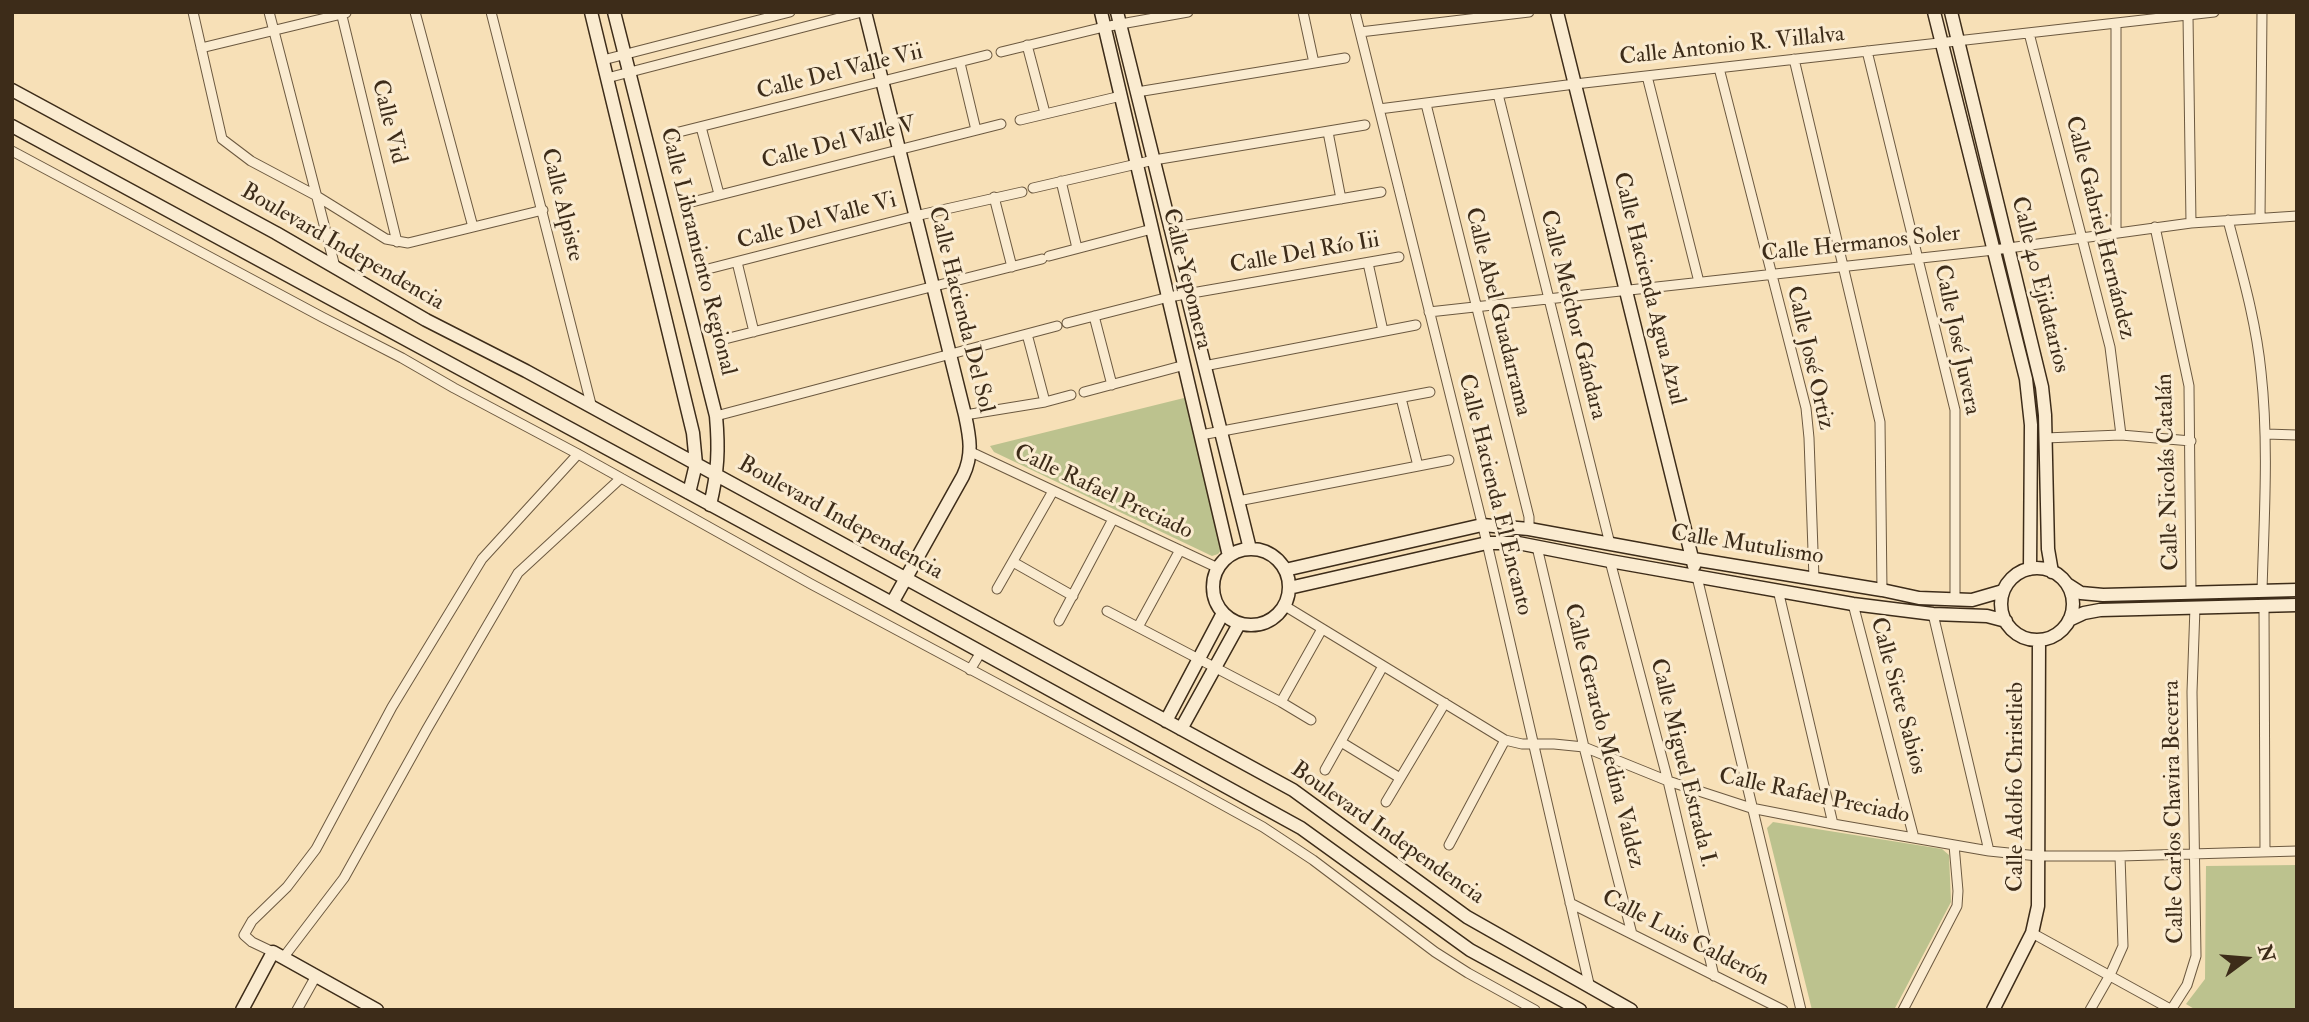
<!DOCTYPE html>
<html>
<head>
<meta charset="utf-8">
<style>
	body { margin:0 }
	#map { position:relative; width:2309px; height:1022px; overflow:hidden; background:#f7e0b7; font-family:"IM FELL Double Pica",serif }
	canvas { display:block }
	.frame { position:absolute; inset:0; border:14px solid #3d2c19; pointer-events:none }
	.north { position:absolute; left:2211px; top:924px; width:70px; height:70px; -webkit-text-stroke:5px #faebd0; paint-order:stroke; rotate:74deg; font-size:19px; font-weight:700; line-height:28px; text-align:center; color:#3d2c19 }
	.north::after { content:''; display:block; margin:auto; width:24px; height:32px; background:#3d2c19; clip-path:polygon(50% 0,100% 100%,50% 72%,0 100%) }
</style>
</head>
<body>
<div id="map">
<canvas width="2309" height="1022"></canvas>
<div class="frame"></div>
<div class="north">N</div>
</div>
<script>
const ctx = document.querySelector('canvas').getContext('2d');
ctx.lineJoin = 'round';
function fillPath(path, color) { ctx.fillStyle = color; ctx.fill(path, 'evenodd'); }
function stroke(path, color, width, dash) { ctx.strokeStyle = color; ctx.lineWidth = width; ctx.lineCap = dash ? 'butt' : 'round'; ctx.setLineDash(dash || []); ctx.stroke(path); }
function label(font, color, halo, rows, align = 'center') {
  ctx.font = font + ' "IM FELL Double Pica",serif'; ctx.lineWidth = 6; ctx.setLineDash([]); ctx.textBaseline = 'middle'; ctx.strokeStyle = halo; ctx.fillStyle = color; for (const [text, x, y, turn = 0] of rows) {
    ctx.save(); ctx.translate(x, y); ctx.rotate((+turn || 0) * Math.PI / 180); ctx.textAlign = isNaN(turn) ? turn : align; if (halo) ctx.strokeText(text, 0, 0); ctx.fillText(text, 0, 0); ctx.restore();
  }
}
fillPath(new Path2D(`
	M 1188,397 L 1225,545 L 1218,554 L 1212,556 L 994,452 L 990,446 Z
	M 1773,822 L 1942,849 L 1949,855 L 1951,902 L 1894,1010 L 1812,1010 L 1767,828 Z
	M 2297,865 L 2297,1010 L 2196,1010 L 2186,1004 L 2205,979 L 2206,866 Z`), '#bcc28e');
const street = new Path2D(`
	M 193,12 L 222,139 L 251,161 L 315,195 L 386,239 L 408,243 L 543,210
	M 269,12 L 335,267
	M 341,12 L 397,242
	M 415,12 L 473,227
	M 491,12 L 592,408
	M 1303,12 L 1314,63
	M 1355,12 L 1487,543 L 1590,988
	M 2188,16 L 2191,223
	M 2116,23 L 2116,233
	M 1360,32 L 1529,12
	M 2029,33 L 2110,347 L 2121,435
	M 1027,45 L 1045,113
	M 201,48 L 346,13
	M 1867,51 L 1955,410 L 1955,600
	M 1001,52 L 1104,27 L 1188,12
	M 1794,59 L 1880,422 L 1882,590
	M 603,60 L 790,12
	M 960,63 L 976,130
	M 1719,68 L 1806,408 L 1809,438 L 1814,579
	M 1647,76 L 1699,282
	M 607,78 L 862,12
	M 1137,92 L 1345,58
	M 1498,94 L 1610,544
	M 1426,104 L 1529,517 L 1529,529
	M 1379,109 L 1575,84 L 2214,12
	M 1020,120 L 1121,96
	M 701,127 L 719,194
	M 1328,132 L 1341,199
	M 671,134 L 987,55
	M 12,151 L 322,317 L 402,358 L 454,388 L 578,454 L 811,584 L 1183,783 L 1263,827 L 1313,860 L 1435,952 L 1468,973 L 1535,1010
	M 1061,181 L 1077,248
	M 1033,188 L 1154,160 L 1365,125
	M 994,197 L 1012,267
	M 688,203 L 1001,124
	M 2260,218 L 2262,12
	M 2228,220 C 2241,270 2256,320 2261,372 C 2269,444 2264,518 2262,591
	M 2155,227 L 2189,386 L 2191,593
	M 1169,228 L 1381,192
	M 1049,256 L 1152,229
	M 737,262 L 754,332
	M 1368,263 L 1383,331
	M 704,270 L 915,216 L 1022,192
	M 1429,312 L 1994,250 L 2191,223 L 2297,216
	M 1094,316 L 1112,385
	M 1067,323 L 1169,297 L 1399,257
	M 1027,334 L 1045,402
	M 721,340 L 1042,259
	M 1204,366 L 1416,325
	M 1084,392 L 1185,365
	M 1401,398 L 1418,466
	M 965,415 L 1045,402 L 1071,395
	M 716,416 L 1057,326
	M 2266,434 L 2297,435
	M 1201,435 L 1430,392
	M 2045,438 L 2121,435 L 2191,441
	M 971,452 L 1218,568
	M 1238,501 L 1449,460
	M 1537,547 L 1584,747 L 1632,934
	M 1610,561 L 1668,781 L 1714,976
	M 1013,562 L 1073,596
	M 1697,577 L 1801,1010
	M 997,589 L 1053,491
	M 1778,590 L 1833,824
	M 1853,604 L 1914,838
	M 1285,606 L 1505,740 L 1522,744 L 1554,744 L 1584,747 L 1668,781 L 1751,808 L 1833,824 L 1989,851 L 2038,856 L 2120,856 L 2297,851
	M 2264,606 L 2265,852
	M 1107,611 L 1281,702 L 1311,720
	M 1933,614 L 1989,851
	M 1059,621 L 1113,519
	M 1138,627 L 1180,550
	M 970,670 L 981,652
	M 1281,702 L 1322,629
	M 1341,742 L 1400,778
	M 1325,770 L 1383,666
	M 1386,802 L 1445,703
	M 1449,845 L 1505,740
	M 1570,903 L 1783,1010
	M 2032,933 L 2172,1010
	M 273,952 L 252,942 L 244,935 L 252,921 L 287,887 L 316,849 L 392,707 L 482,559 L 578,454
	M 283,958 L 344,878 L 427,729 L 518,573 L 621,478
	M 297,1010 L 316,976
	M 1903,1010 L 1957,906 L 1958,891 L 1954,845
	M 2090,1010 L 2110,975 L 2123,946 L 2120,856
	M 2171,1010 L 2187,985 L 2196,956 L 2192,692 L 2195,607`);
const secondary = new Path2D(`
	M 591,12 L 693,433 L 696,464 L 689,493
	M 614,12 L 716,416 C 719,449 718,472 710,505
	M 865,12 L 965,415 C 970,438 973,455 963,476 L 892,603
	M 1101,12 L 1229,556
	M 1117,12 L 1250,549
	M 1557,12 L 1694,566
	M 1934,12 L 2026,379 L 2031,425 L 2030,569
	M 1951,12 L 2042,387 L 2045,415 L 2048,549 L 2052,572
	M 12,90 L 276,233 L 426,320 L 526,371 L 1293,790 L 1467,917 L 1631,1010
	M 12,126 L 892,603 L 1301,828 L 1470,950 L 1580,1010
	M1213 587a38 38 0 1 1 76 0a38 38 0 1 1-76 0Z
	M2001 604a36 36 0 1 1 72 0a36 36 0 1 1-72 0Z
	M 1285,570 L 1482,525 L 1529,529 L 1693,559 L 1882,590 L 1919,598 L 1972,600 L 2003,591
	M 2067,584 L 2081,593 L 2103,595 L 2297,590
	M 1289,588 L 1487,543 L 1518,543 L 1610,561 L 1853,604 L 1933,614 L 1987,616 L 2006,621
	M 2069,620 L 2084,613 L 2100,610 L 2297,605
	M 1166,721 L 1223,613
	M 1181,729 L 1239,624
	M 242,1010 L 273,952 L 377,1010
	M 1993,1010 L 2032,933 L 2038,906 L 2039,640`);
stroke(street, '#6c5940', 11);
stroke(secondary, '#3d2c19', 15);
stroke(street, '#faebd0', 9);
stroke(secondary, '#faebd0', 12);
label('23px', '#3d2c19', '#faebd0', [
	["Calle Antonio R. Villalva",1732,47,-6],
	["Calle Del Valle Vii",840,73,-14],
	["Calle Vid",388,122,76],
	["Calle Del Valle V",839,144,-14],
	["Calle Alpiste",561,205,76],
	["Calle Del Valle Vi",817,222,-15],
	["Calle Gabriel Hernández",2099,228,76],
	["Calle Hermanos Soler",1861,245,-6],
	["Boulevard Independencia",342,248,30],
	["Calle Libramiento Regional",697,252,76],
	["Calle Del Río Iii",1305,254,-10],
	["Calle Yepomera",1186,279,76],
	["Calle 40 Ejidatarios",2039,285,76],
	["Calle Hacienda Agua Azul",1648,289,76],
	["Calle Hacienda Del Sol",960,310,76],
	["Calle Abel Guadarrama",1497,312,76],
	["Calle Melchor Gándara",1572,315,76],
	["Calle José Juvera",1956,340,78],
	["Calle José Ortiz",1809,358,77],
	["Calle Nicolás Catalán",2169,472,-92],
	["Calle Rafael Preciado",1103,493,25],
	["Calle Hacienda El Encanto",1494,495,76],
	["Boulevard Independencia",840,519,29],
	["Calle Mutulismo",1747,546,9],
	["Calle Siete Sabios",1897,696,75],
	["Calle Gerardo Medina Valdez",1603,736,76],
	["Calle Miguel Estrada I.",1682,763,76],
	["Calle Adolfo Christlieb",2017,787,-90],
	["Calle Rafael Preciado",1814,797,12],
	["Calle Carlos Chavira Becerra",2175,812,-91],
	["Boulevard Independencia",1387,834,35],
	["Calle Luis Calderón",1685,939,27]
]);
</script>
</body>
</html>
